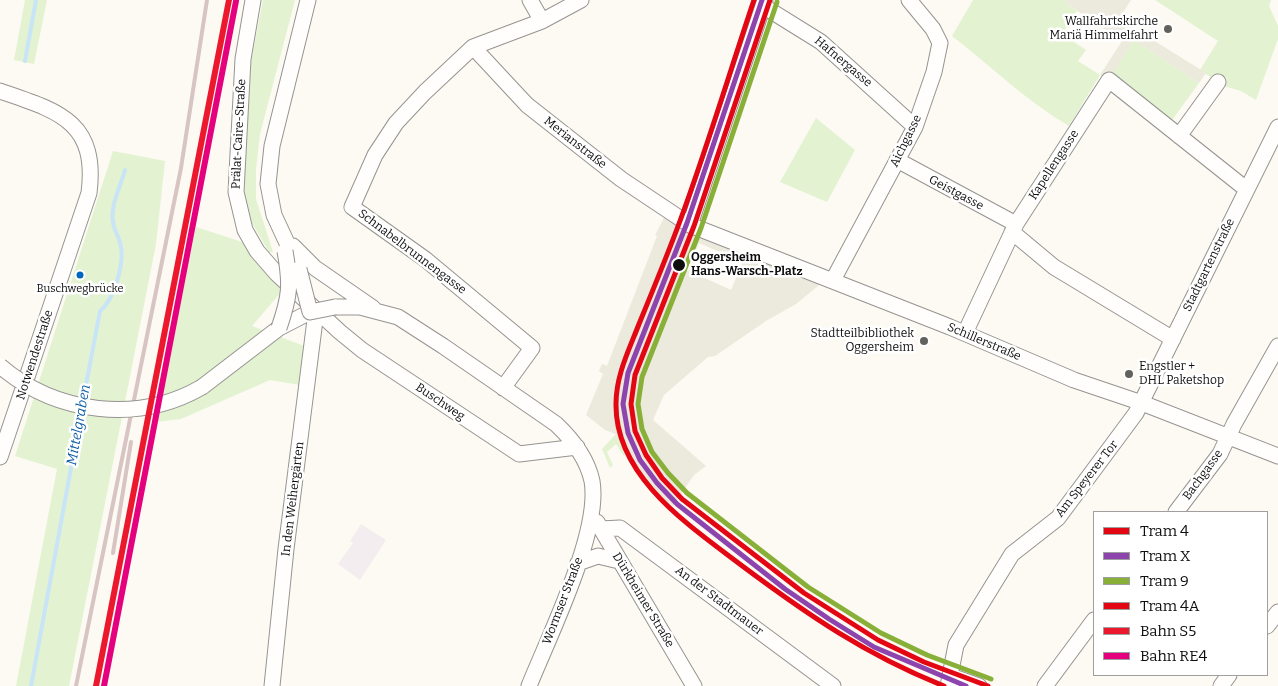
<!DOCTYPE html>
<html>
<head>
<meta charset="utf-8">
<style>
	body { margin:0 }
	#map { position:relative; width:1278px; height:686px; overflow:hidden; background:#fcfaf2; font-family:Bitter,serif }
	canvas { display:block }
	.legend { position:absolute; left:1093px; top:511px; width:175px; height:165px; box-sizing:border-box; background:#fff; border:1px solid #9f9f9f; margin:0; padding:6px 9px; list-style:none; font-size:15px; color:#0e0e0e }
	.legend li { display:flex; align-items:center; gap:10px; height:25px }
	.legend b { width:25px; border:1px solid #9f9f9f }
</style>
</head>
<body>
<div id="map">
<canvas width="1278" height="686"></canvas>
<ul class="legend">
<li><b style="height:6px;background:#e30613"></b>Tram 4</li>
<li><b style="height:6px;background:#8e44ad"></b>Tram X</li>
<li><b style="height:6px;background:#88b038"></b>Tram 9</li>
<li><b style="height:6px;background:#e30613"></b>Tram 4A</li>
<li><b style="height:6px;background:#ec192e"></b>Bahn S5</li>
<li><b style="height:6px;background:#e5007d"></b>Bahn RE4</li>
</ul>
</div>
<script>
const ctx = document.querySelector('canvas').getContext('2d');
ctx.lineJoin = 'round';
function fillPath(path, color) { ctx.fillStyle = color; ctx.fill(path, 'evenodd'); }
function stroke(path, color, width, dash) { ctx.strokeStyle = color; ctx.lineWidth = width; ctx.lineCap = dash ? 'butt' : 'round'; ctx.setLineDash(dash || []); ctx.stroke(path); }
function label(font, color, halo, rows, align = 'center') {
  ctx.font = font + ' Bitter,serif'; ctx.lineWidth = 5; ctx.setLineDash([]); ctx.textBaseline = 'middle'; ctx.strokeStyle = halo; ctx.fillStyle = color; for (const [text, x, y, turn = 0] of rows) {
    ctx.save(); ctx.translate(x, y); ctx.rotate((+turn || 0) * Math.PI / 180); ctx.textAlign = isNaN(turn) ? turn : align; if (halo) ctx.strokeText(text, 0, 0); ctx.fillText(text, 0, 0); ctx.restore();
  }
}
fillPath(new Path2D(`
	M 361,524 L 386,540 L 360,580 L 338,564 L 353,543 L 350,541 Z`), '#f3edef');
fillPath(new Path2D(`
	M 25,0 L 47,0 L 34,64 L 14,60 Z
	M 263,0 L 295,0 L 260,134 L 256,169 L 256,199 L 273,252 L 269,252 L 249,218 L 244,193 L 251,62 Z
	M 973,0 L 1068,0 L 1066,3 L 1077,11 L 1062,34 L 1086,50 L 1078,61 L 1100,75 L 1069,126 C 1026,101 991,66 952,36 Z
	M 1155,0 L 1271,0 L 1269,6 L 1278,26 L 1278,39 L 1256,100 L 1241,91 L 1224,86 L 1200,70 L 1218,41 Z
	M 1134,40 L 1199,83 L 1167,127 L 1109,80 Z
	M 816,118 L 855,150 L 827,202 L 780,182 Z
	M 113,151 L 165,161 L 156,244 L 69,686 L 16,686 L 57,469 L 15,456 Z
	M 196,227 L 242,242 L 282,291 L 252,326 L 304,346 L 300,385 L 270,380 L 181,419 L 156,422 Z
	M 616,434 L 628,453 L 624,456 L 616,444 L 607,452 L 613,465 L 610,468 L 602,449 Z`), '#e3f2d1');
fillPath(new Path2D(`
	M 1068,0 L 1131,0 L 1120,17 L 1121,20 L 1206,73 L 1199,83 L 1134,40 L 1109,80 L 1100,75 L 1122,41 L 1066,3 Z
	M 664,218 L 745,257 L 820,281 L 818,286 L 796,304 L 766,321 L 715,356 L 708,357 L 664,395 L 653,420 L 706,466 L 694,475 L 673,506 L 641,480 L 639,470 L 616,434 L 605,430 L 586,415 L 603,374 L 599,371 L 602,364 L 607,366 L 657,236 L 655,235 ZM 699,243 L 743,262 L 731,290 L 687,270 Z`), '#ece9dd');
stroke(new Path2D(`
	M 25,61 L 36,0
	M 83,401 L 100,311 C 114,300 124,265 121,247 C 120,238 114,231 113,222 C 110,206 121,185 125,170
	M 31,686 L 82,408`), '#c8e4f7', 4);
const minor = new Path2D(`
	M 253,0 L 243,59 L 236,192 L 245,230 L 257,251 L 277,274 L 340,332 L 362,350 L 519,454 L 577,447
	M 530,0 L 542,21
	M 763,6 L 821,42 L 915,127
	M 473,47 L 527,105 L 621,179 L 690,225 L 950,327 L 1074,380 L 1142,403 L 1278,456
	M 0,91 C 58,111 98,121 89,193 L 0,457
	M 1179,136 L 1218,82
	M 897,160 L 1016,224
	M 690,225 L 765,0
	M 1012,232 L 1054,267 L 1173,339
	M 293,246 L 315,268 L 373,308
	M 299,269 L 274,215 L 268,184 L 272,146 L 308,0
	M 833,280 L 915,127 L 934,72 L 940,43 L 933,29 L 909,0
	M 335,307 L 360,307 L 398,317 L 443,346 L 556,424 C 573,440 587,458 592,481 C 601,532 549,636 529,686
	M 965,333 L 1016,224 L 1109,80 L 1246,189
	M 202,387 L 279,328 L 310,312
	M 503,388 L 532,348 L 425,259 L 352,207 L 375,155 L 396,123 L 425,92 L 473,47 L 542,21 L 581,0
	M 1176,512 L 1220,454 L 1234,424 L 1278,346
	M 597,522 L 694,686
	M 601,529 L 620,528 L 833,686
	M 578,563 L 598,556 L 619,561
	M 1267,626 L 1278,612
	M 951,676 L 979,686
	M 272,686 L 286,549 L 316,312
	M 948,686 L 956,645 L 1012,554 L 1058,518 L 1136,413 L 1278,127
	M 1045,686 L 1094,620
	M 1221,686 L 1229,675`);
stroke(minor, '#959491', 17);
stroke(minor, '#fffefd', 15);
stroke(new Path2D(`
	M 113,553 L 131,442
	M 76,686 L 181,168 L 207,0`), '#d8c4c3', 4);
const minorBridge = new Path2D(`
	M 299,269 L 310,312 L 335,307
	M 279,328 C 290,296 291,285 285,251
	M 0,366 C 56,414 138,424 202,387`);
stroke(minorBridge, '#959491', 17, []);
stroke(minorBridge, '#fffefd', 15);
stroke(new Path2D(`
	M 96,686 L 229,0`), '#ec192e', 6);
stroke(new Path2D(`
	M 104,686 L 236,1`), '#e5007d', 6);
stroke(new Path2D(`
	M 770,0 L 694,226 L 635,375 L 631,404 L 635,431 L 646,455 L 662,478 L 682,499 L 804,593 L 878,640 L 924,662 L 988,686`), '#e30613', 5);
stroke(new Path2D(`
	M 762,0 L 687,223 L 628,373 L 623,404 L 628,433 L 640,460 L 657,483 L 677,504 L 785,589 L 829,619 L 874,647 L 966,686`), '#8e44ad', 5);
stroke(new Path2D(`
	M 777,2 L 701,228 L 642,377 L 638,404 L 642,429 L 652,452 L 668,473 L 687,493 L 808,587 L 881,633 L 927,655 L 991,679`), '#88b038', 5);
stroke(new Path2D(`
	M 754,0 C 729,74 707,148 680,221 C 667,256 653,290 639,324 C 629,350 616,375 616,404 C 615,477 690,526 741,565 C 808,615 866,655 944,686`), '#e30613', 5);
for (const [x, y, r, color] of [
	[1168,29,5,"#61615e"],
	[679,265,7,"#0e0e0e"],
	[80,275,4.5,"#0065bd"],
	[924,341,5,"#61615e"],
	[1129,374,5,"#61615e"]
]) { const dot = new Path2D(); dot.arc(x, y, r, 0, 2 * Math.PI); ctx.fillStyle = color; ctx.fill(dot); stroke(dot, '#fff', 2); }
label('11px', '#0e0e0e', '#fff', [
	["Buschwegbrücke",80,289]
]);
label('12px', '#0e0e0e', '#fff', [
	["Wallfahrtskirche",1158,22],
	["Mariä Himmelfahrt",1158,36],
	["Stadtteilbibliothek",914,334],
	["Oggersheim",914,348],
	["Engstler +",1139,367,"left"],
	["DHL Paketshop",1139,381,"left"]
], 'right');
label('12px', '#0e0e0e', '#fff', [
	["Hafnergasse",843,62,40],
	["Prälat-Caire-Straße",239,134,-87],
	["Aichgasse",906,141,-64],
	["Merianstraße",575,143,38],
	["Kapellengasse",1054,165,-57],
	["Geistgasse",956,193,28],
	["Schnabelbrunnengasse",412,252,37],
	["Stadtgartenstraße",1209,265,-64],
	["Schillerstraße",984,342,23],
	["Notwendestraße",35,355,-72],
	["Buschweg",440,402,34],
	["Bachgasse",1203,475,-54],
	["Am Speyerer Tor",1087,479,-52],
	["In den Weihergärten",293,499,-83],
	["Dürkheimer Straße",643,600,59],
	["Wormser Straße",563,601,-69],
	["An der Stadtmauer",719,601,37]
]);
label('bold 12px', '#0e0e0e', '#fff', [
	["Oggersheim",691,258],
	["Hans-Warsch-Platz",691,272]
], 'left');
label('italic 14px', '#105ea6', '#fff', [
	["Mittelgraben",79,425,-80]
]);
</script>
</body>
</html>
